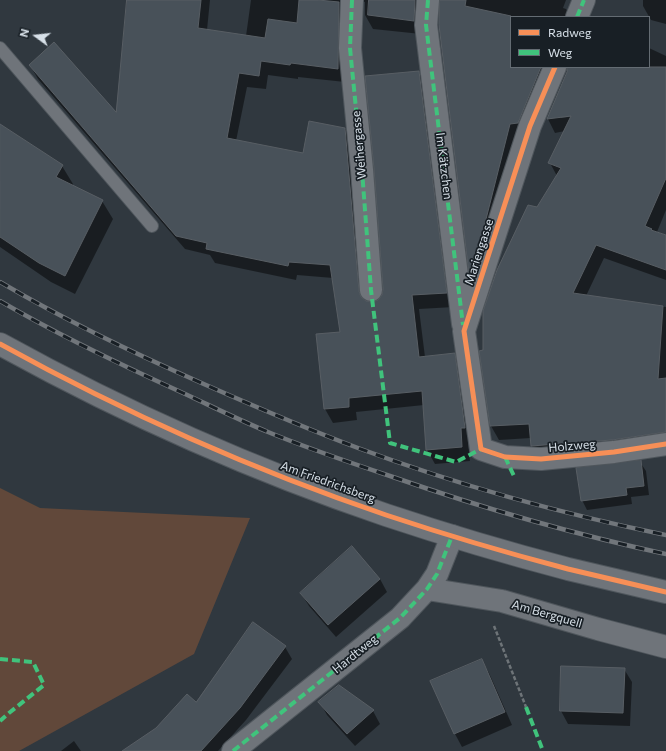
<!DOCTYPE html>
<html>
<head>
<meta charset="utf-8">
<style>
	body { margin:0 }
	#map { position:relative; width:666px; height:751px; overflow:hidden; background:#30383f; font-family:Commissioner,sans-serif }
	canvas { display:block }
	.legend { position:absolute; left:510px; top:16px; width:140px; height:52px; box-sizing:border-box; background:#181f25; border:1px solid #646c73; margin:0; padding:5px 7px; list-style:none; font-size:12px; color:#d7e0e8 }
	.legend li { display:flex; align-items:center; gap:8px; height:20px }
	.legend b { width:20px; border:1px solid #646c73 }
	.north { position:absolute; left:16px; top:16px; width:40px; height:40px; -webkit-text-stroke:3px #181f25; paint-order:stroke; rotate:285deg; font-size:11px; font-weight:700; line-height:16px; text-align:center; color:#d7e0e8 }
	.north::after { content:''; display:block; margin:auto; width:14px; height:18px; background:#d7e0e8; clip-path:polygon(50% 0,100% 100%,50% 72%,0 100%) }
</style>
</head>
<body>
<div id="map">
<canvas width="666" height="751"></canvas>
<ul class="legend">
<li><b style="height:5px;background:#f78f57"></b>Radweg</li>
<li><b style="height:5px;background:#40c37c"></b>Weg</li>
</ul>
<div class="north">N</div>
</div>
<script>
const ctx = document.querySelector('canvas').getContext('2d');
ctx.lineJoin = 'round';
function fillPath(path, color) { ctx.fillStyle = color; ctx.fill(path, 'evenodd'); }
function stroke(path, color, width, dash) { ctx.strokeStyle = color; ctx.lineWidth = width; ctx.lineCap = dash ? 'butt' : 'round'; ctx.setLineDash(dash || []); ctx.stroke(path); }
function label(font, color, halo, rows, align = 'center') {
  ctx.font = font + ' Commissioner,sans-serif'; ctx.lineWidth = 3.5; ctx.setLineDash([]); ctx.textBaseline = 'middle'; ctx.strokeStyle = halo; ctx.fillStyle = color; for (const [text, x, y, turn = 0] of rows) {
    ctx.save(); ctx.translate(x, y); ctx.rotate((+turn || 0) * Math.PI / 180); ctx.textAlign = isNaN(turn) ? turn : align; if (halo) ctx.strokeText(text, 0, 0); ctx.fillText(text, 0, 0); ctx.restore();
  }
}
fillPath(new Path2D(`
	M 0,488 L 40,508 L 250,518 L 194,654 L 19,751 L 0,751 Z`), '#61483a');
fillPath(new Path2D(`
	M 128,0 L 210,0 L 207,30 L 246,36 L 251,0 L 566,0 L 563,8 L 566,9 L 571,17 L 511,17 L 511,67 L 649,67 L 649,48 L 666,56 L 666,210 L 657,232 L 666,235 L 666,280 L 604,258 L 586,296 L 666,307 L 666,446 L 540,459 L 532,446 L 531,438 L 499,440 L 491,426 L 481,352 L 484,351 L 537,209 L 557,176 L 550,163 L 565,131 L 555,133 L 548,119 L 568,69 L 561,68 L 478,286 L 470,273 L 440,25 L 441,2 L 438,1 L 421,34 L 373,29 L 365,15 L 365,2 L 361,1 L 345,82 L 298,77 L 298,79 L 268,75 L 266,89 L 247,87 L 236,141 L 304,154 L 345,128 L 353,142 L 366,302 L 372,303 L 379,301 L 383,296 L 419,72 L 427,86 L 454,307 L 419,309 L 425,357 L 454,354 L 462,368 L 473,442 L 468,442 L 470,461 L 435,464 L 427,450 L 424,405 L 356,412 L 357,420 L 333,423 L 325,409 L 318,335 L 341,333 L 333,278 L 297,275 L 296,280 L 215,263 L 210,255 L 185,249 L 38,79 L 30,65 L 117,114 ZM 561,116 L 576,116 L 561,118 Z
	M 643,0 L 666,0 L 666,24 L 651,20 L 643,6 Z
	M 0,125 L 62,166 L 73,184 L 72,186 L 102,201 L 113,219 L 75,294 L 51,282 L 0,247 Z
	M 640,462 L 646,471 L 649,495 L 631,497 L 632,504 L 587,510 L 582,500 Z
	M 352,548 L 380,579 L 387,592 L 336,637 L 309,606 L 301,593 Z
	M 285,647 L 292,659 L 246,720 L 218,751 L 124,751 Z
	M 481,660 L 489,673 L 512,725 L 462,747 L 455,734 Z
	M 624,669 L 632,682 L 630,726 L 568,724 L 561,711 Z
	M 320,702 L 373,711 L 380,724 L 355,746 L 327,715 Z
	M 74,741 L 81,751 L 61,751 Z`), '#0007');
const building = new Path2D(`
	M 127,0 L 201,0 L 198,28 L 265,38 L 268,19 L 297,23 L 299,0 L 318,0 L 339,2 L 338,69 L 291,63 L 290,65 L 261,61 L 259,76 L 239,73 L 227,138 L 303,153 L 309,121 L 345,128 L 359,291 L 361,297 L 366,301 L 372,302 L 378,300 L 382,295 L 383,289 L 374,169 L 365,76 L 419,71 L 447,293 L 412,295 L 419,357 L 455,353 L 465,428 L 461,428 L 462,447 L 426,450 L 422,391 L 349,398 L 349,407 L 324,409 L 316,334 L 340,332 L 330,265 L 289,262 L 288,266 L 206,249 L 207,243 L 176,236 L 29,65 L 54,42 L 116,112 Z
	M 369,0 L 415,0 L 414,21 L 368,15 Z
	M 440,0 L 466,0 L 465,6 L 511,16 L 511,67 L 541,67 L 518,123 L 510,124 L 482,235 L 469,274 L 439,25 Z
	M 567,67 L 666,67 L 666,178 L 645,226 L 652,229 L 651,230 L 666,235 L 666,270 L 596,245 L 573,293 L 663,306 L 658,379 L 666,378 L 666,432 L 612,440 L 531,446 L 529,424 L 490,426 L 479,351 L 483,350 L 483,311 L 497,270 L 528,205 L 537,207 L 561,168 L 548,163 L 571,116 L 547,119 L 567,72 Z
	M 0,124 L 63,165 L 56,177 L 103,200 L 65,276 L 39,263 L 0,237 Z
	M 641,460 L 644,486 L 626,488 L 627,495 L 581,501 L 576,468 Z
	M 352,546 L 380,579 L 328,625 L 300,593 Z
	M 253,622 L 286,646 L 240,708 L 201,751 L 122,751 L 156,728 L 187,694 L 196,702 Z
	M 482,659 L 505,712 L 454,734 L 430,681 Z
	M 561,666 L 625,668 L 623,713 L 560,711 Z
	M 339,685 L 374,710 L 347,734 L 318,702 Z`);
fillPath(building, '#485159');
stroke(building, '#585e64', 1);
const service = new Path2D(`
	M 0,48 L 152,226`);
const minor = new Path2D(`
	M 352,0 L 350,48 L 362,170 L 371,290
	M 428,0 L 426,25 L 463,324
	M 577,17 L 584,0
	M 555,67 L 530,126 L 464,331 L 481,449 L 505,457 L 541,459 L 614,452 L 666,444
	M 427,589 L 502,601 L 598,629 L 666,647
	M 233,751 L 400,618 L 427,589 L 437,574 L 452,536`);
const tertiary = new Path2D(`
	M 0,344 C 123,412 253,470 386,515 C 446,535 507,553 568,569 C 601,577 633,584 666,592`);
stroke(service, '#4f565c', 14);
stroke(minor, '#4f565c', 24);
stroke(tertiary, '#4f565c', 24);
stroke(new Path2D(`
	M 494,626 L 526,707`), '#6e7478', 2.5, [4, 2]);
stroke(service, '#6f747a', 12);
stroke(minor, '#6f747a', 22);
stroke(tertiary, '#6f747a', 22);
const rail = new Path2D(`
	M 0,282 C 66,321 135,354 206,385 C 256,407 307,429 358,448 C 458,485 562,514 666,535
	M 0,301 C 58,335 121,365 183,393 C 211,406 239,420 268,432 C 309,449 351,463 393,477 C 482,508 573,534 666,554`);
stroke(rail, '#71767b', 4.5);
stroke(rail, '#181f25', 3, [9]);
stroke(new Path2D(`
	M 352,0 L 350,48 L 362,170 L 371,290 L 390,443 L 456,462 L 481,449
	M 428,0 L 426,25 L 463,325
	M 577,17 L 584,0
	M 505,457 L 514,476
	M 0,659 L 33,662 L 44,685 L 9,713 L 0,721
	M 526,707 L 543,751
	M 233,751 L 400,618 L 427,589 L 437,574 L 452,536`), '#40c37c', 4, [8, 4]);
stroke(new Path2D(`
	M 555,67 L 530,126 L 464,331 L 481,449 L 505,457 L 541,459 L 614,452 L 666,444
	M 0,344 C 123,412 253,470 386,515 C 446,535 507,553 568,569 C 601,577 633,584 666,592`), '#f78f57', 5);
label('12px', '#d7e0e8', '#181f25', [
	["Weihergasse",359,145,-95],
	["Im Kätzchen",444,166,83],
	["Mariengasse",479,252,-72],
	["Holzweg",572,446,-5],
	["Am Friedrichsberg",328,482,20],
	["Am Bergquell",547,614,16],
	["Hardtweg",355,654,-39]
]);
</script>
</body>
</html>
